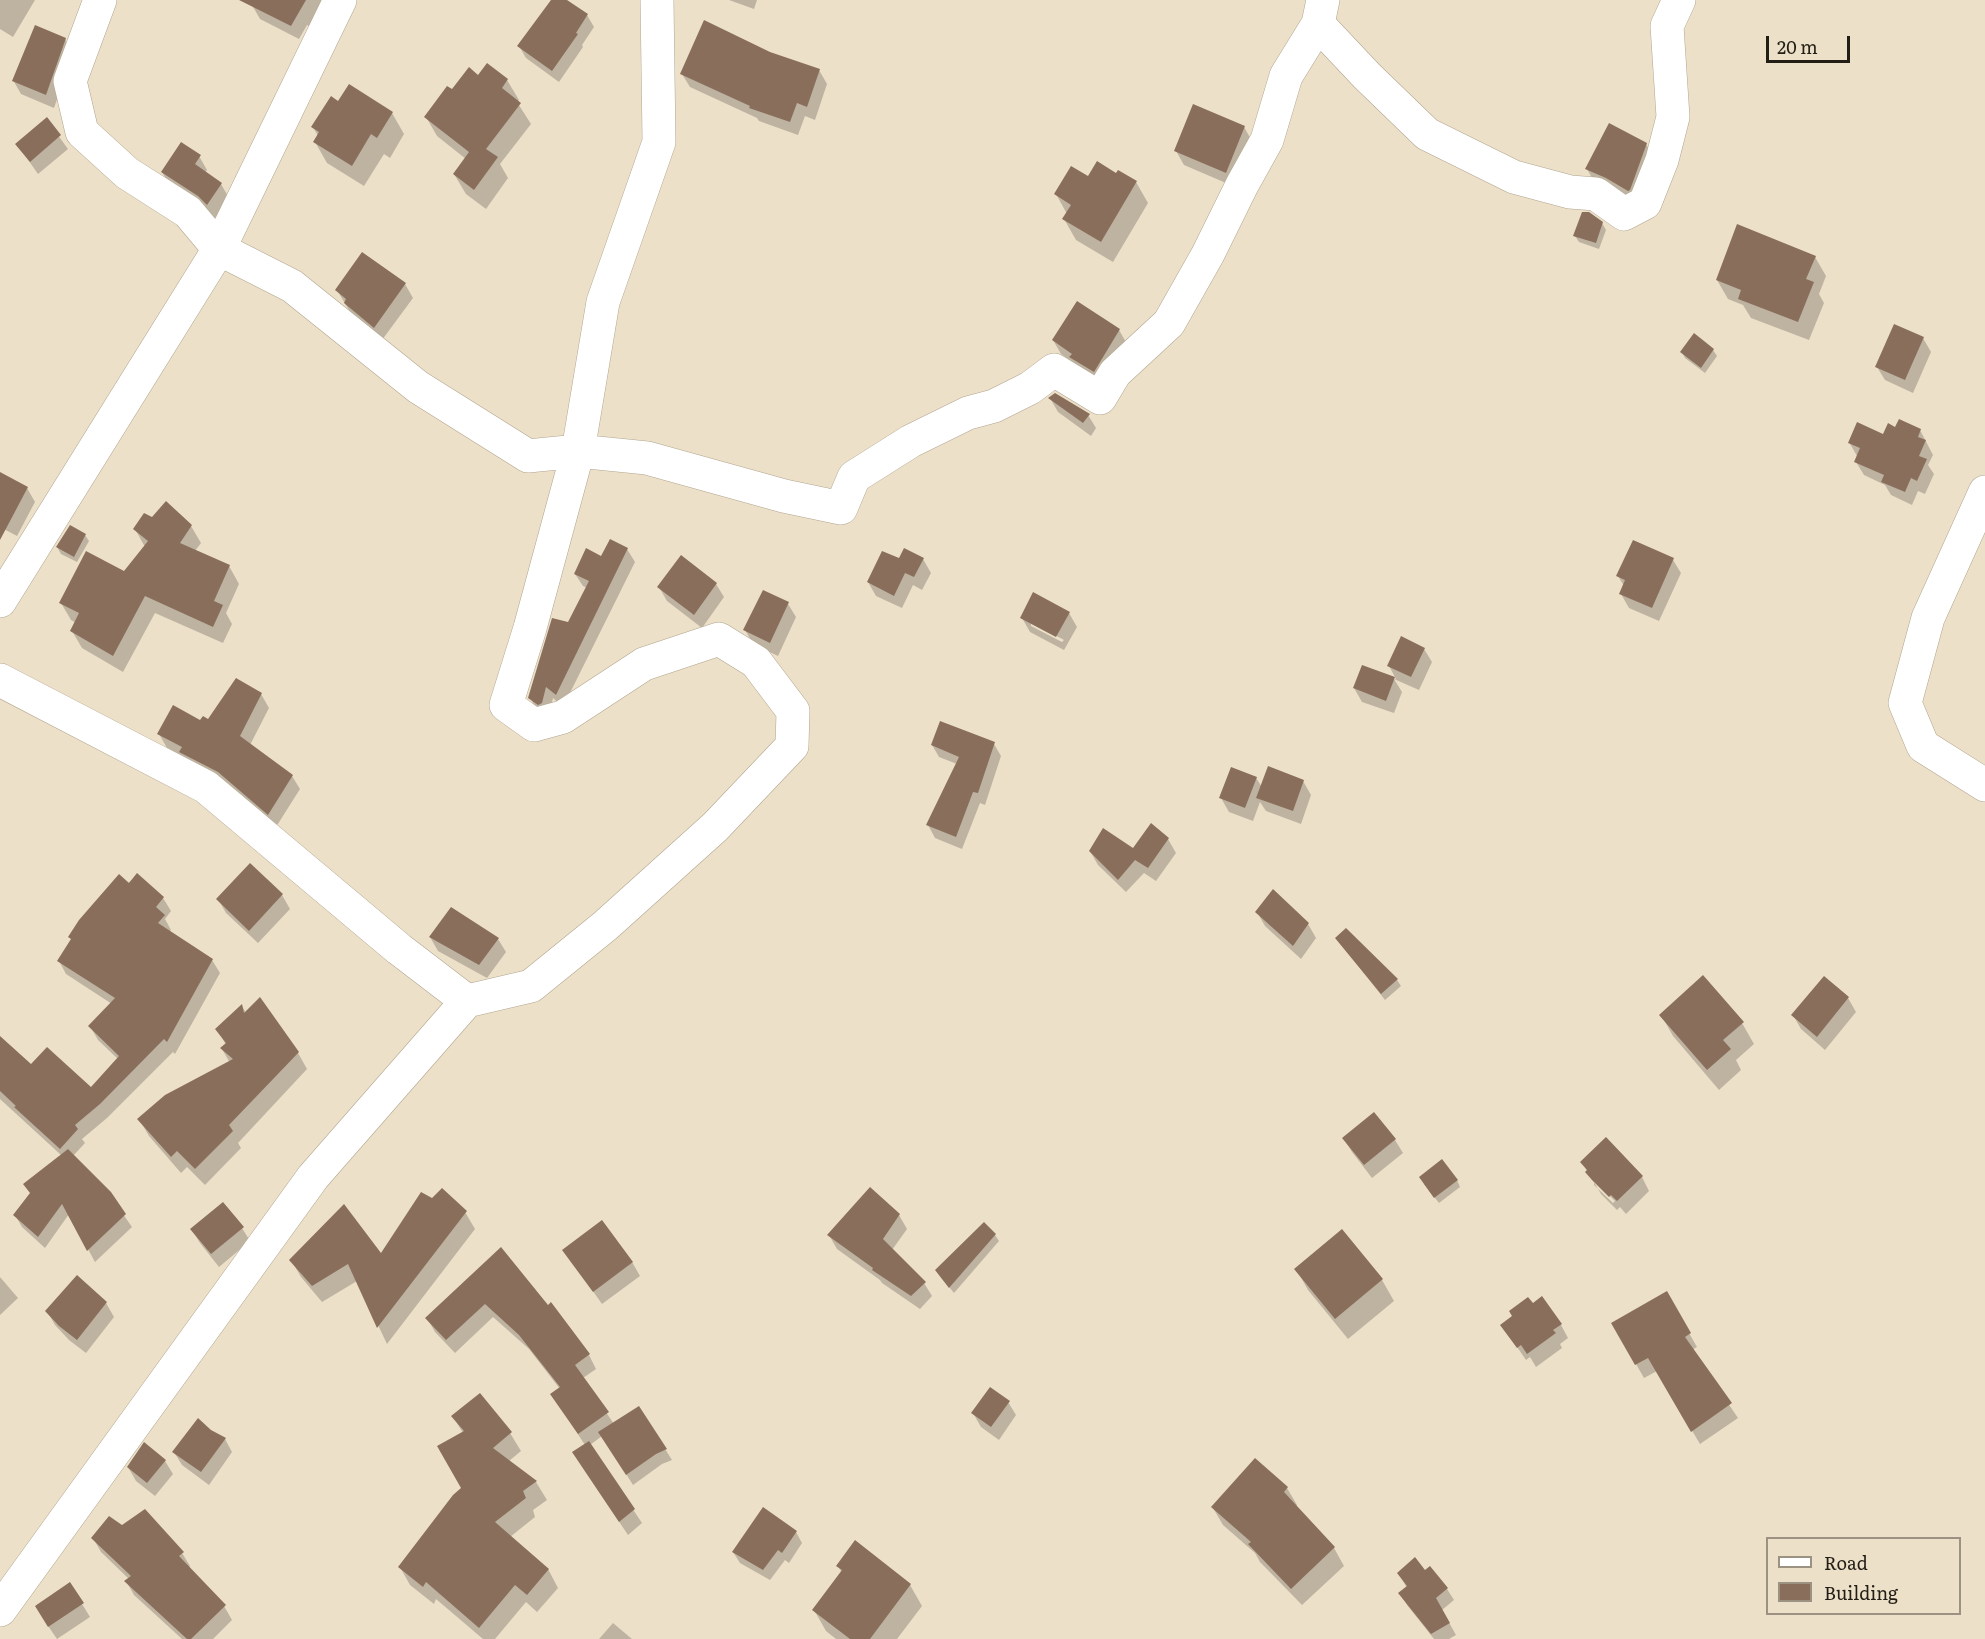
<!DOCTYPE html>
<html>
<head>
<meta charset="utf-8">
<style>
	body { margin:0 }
	#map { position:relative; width:1985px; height:1639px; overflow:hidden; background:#ede0c9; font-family:Literata,serif }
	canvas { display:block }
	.legend { position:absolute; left:1766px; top:1537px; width:195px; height:78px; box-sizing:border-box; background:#ede0c9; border:2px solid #9c9281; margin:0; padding:8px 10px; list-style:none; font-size:18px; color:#221e15 }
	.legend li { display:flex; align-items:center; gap:12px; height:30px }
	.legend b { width:30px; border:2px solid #9c9281 }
	.scale { position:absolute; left:1766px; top:36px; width:84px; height:27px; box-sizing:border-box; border:3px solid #221e15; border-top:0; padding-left:8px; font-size:18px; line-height:21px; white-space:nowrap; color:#221e15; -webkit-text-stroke:4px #ede0c9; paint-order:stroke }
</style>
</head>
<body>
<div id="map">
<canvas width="1985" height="1639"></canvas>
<ul class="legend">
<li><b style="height:8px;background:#fff"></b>Road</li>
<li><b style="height:16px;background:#896e5c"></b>Building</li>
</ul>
<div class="scale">20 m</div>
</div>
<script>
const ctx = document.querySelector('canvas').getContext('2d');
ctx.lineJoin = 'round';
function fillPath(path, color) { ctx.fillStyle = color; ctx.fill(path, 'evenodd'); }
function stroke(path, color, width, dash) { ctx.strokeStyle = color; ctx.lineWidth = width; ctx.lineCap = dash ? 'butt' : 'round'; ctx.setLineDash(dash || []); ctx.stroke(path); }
fillPath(new Path2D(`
	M 0,0 L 35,0 L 13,37 L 0,29 Z
	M 255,0 L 333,0 L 317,30 L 307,25 L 299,39 L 260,19 L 252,5 Z
	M 552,0 L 564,0 L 587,15 L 594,27 L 582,45 L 583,47 L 559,82 L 526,58 L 519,46 Z
	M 729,0 L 757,0 L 754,9 Z
	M 65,39 L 73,53 L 54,108 L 21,94 L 13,80 Z
	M 770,53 L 819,70 L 827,84 L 815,120 L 805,116 L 798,135 L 759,121 L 757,118 L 690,87 L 682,74 Z
	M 488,65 L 507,80 L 519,100 L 517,102 L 531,124 L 500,164 L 508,178 L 486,209 L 466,194 L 454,174 L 466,159 L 437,136 L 426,117 L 452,91 L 478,77 Z
	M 339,103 L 392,113 L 404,134 L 390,158 L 384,154 L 364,186 L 327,163 L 315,142 L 318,136 L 313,127 Z
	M 47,120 L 68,149 L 38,174 L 17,144 Z
	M 1244,127 L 1252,141 L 1233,186 L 1184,165 L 1176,151 Z
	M 1646,144 L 1654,158 L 1637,203 L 1595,183 L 1587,169 Z
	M 199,156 L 207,170 L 205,173 L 221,184 L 229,198 L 215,218 L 208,210 L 170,186 L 162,172 Z
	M 1117,175 L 1136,182 L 1148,203 L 1113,262 L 1076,240 L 1064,219 L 1067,214 L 1056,194 L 1088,178 Z
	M 1602,223 L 1606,230 L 1599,249 L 1579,242 L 1575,236 Z
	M 1815,257 L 1826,276 L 1819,294 L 1824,303 L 1809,340 L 1751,318 L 1743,305 L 1728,299 L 1717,280 Z
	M 405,284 L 413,298 L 382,340 L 353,317 L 337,290 Z
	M 1119,330 L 1127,344 L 1102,385 L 1079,371 L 1074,363 L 1061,354 L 1053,340 Z
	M 1694,335 L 1713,350 L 1717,356 L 1705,373 L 1685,358 L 1682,352 Z
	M 1923,338 L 1931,352 L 1913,393 L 1885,380 L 1877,367 Z
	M 1050,398 L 1088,415 L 1096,428 L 1091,436 L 1058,412 Z
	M 1896,429 L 1920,430 L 1933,455 L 1928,465 L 1934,474 L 1925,494 L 1918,491 L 1912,505 L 1891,495 L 1885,485 L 1864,475 L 1856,462 L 1857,456 L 1849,442 L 1884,436 Z
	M 0,474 L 27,488 L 35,502 L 17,536 L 0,527 Z
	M 152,519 L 191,526 L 201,543 L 195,551 L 229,566 L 239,584 L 226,613 L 232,624 L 223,643 L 155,613 L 123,672 L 82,648 L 72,631 L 76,623 L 71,620 L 61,603 L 125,573 L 145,547 L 135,529 Z
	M 85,535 L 89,541 L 77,562 L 61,554 L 57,547 Z
	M 627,549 L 635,562 L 563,707 L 553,698 L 549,716 L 537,711 L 530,697 L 587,588 L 583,586 L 575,574 L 602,558 Z
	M 923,559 L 931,573 L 922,590 L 913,585 L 902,608 L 876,596 L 868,582 L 899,560 Z
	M 1673,560 L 1681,573 L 1659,621 L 1629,608 L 1621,594 L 1624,586 L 1618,576 Z
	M 716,584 L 724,597 L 702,628 L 667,601 L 659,587 Z
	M 788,604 L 796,617 L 778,656 L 753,644 L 745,630 Z
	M 1069,613 L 1077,627 L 1064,650 L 1030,632 L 1022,618 ZM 1031,622 L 1064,640 L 1062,642 L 1031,626 Z
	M 1424,649 L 1432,662 L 1419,690 L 1394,679 L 1396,679 L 1389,666 Z
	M 1394,679 L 1402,692 L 1394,713 L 1362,702 L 1354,688 Z
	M 261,694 L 269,708 L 250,745 L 292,776 L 300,789 L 276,827 L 189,766 L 184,757 L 167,748 L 159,734 L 209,720 Z
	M 994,744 L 1001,756 L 985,805 L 980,803 L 962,849 L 935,838 L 928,825 L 957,764 L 939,757 L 932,745 Z
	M 1256,778 L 1262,787 L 1303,781 L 1311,795 L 1301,824 L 1266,811 L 1260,802 L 1253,821 L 1229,812 L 1221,798 Z
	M 1168,839 L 1176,853 L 1156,881 L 1144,873 L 1126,892 L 1098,865 L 1090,851 L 1133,850 Z
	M 137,875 L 163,898 L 171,911 L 165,919 L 171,930 L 169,932 L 212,960 L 220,973 L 175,1054 L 173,1052 L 107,1118 L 82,1139 L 85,1143 L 73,1156 L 109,1194 L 132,1227 L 95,1262 L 69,1214 L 45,1248 L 22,1227 L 15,1215 L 61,1155 L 0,1099 L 0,1038 L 31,1066 L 91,1089 L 118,1059 L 98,1040 L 90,1026 L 112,1004 L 66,974 L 59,961 L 72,940 L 70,937 Z
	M 282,895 L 290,909 L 258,943 L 226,913 L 218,899 Z
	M 1257,912 L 1308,924 L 1316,938 L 1301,959 L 1265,926 Z
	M 1346,930 L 1397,980 L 1401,986 L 1385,1000 L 1337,939 Z
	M 430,937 L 498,939 L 506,952 L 487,978 L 438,951 Z
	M 1824,978 L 1848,998 L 1856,1012 L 1825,1050 L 1801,1029 L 1793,1015 Z
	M 242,1006 L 246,1013 L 298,1053 L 307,1069 L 238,1143 L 241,1148 L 205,1185 L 187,1167 L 181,1173 L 149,1136 L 139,1119 L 230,1063 L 222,1049 L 226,1045 L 217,1029 Z
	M 1661,1015 L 1742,1023 L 1754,1044 L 1736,1060 L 1741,1070 L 1719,1090 L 1673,1036 Z
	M 1344,1139 L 1395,1140 L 1403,1153 L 1372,1178 L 1352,1152 Z
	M 1582,1162 L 1642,1177 L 1649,1191 L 1626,1214 L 1620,1207 L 1617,1210 L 1601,1194 ZM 1594,1181 L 1615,1201 L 1613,1203 L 1594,1185 Z
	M 1457,1180 L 1460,1187 L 1439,1203 L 1424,1184 Z
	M 465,1212 L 475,1229 L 387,1344 L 357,1281 L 322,1302 L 301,1277 L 291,1260 L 381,1256 Z
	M 899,1215 L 907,1229 L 892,1250 L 924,1283 L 932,1296 L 920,1309 L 882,1283 L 880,1280 L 837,1249 L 829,1235 Z
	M 242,1228 L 250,1241 L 219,1267 L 200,1243 L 192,1230 Z
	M 1342,1231 L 1382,1280 L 1394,1301 L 1348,1339 L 1308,1290 L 1296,1269 Z
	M 995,1235 L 999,1241 L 954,1293 L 941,1277 Z
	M 501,1249 L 548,1307 L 551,1304 L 589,1355 L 596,1369 L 583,1378 L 614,1424 L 639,1408 L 672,1460 L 662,1464 L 633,1485 L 602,1436 L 590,1445 L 642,1523 L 628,1535 L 582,1466 L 585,1445 L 552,1395 L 560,1389 L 529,1349 L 493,1317 L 455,1353 L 435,1332 L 427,1318 Z
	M 564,1250 L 632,1262 L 640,1276 L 602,1304 Z
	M 0,1277 L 18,1298 L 0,1315 Z
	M 1666,1293 L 1697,1347 L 1692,1350 L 1738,1418 L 1700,1444 L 1657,1371 L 1644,1378 L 1613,1324 Z
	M 106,1303 L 114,1317 L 86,1353 L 69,1340 L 55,1325 L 47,1311 Z
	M 1502,1325 L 1561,1325 L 1568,1338 L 1560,1344 L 1562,1348 L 1536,1367 L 1530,1357 L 1526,1360 Z
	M 1008,1402 L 1016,1415 L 999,1440 L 981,1427 L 973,1413 Z
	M 453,1417 L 510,1433 L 521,1451 L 509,1461 L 536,1482 L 547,1500 L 533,1510 L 535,1517 L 510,1537 L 548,1569 L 558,1588 L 537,1612 L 526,1602 L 495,1639 L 483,1639 L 436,1599 L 434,1604 L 410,1585 L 400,1567 L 463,1488 L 463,1433 Z
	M 210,1431 L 225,1439 L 232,1452 L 209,1485 L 182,1465 L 174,1452 Z
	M 165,1461 L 173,1474 L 155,1496 L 136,1481 L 128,1467 Z
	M 1287,1488 L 1297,1505 L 1296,1507 L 1334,1548 L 1344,1566 L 1302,1605 L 1260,1562 L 1255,1553 L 1223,1525 L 1213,1508 Z
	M 764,1509 L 796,1532 L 802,1543 L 789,1563 L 785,1560 L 770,1580 L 740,1563 L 733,1552 Z
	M 122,1527 L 182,1553 L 190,1566 L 189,1568 L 224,1606 L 232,1620 L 213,1639 L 182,1639 L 134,1595 L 126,1581 L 129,1579 L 101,1552 L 93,1538 Z
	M 838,1566 L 910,1585 L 922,1606 L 897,1639 L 836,1639 L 826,1631 L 814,1610 L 842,1573 Z
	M 1425,1572 L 1447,1589 L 1454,1600 L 1442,1610 L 1456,1635 L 1449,1639 L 1434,1639 L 1407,1605 L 1400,1593 L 1407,1588 L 1399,1574 Z
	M 82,1604 L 90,1617 L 57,1639 L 44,1620 Z
	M 613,1623 L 632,1639 L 599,1639 Z`), '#0003');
fillPath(new Path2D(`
	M 239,0 L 306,0 L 291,26 Z
	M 551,0 L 567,0 L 588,14 L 576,33 L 578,34 L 552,71 L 517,46 Z
	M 704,20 L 770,52 L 820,69 L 807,107 L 797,103 L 790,122 L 749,108 L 750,106 L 680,74 Z
	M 35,25 L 66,38 L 46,95 L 12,81 Z
	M 487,63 L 508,79 L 502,88 L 521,103 L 486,149 L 498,157 L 474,190 L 453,174 L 469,152 L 424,117 L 447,86 L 452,89 L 469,67 L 478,75 Z
	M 349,84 L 393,112 L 377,138 L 371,134 L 352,166 L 313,142 L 319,132 L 311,127 L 331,96 L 338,101 Z
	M 1193,104 L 1245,126 L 1226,173 L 1174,151 Z
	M 47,117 L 61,135 L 30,162 L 15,144 Z
	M 1609,123 L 1647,143 L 1630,190 L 1628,191 L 1606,178 L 1585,169 Z
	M 181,142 L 201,155 L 195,164 L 222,183 L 207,205 L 198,196 L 161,172 Z
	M 1097,161 L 1116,173 L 1118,170 L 1137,181 L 1101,242 L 1062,219 L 1071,205 L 1054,194 L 1071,166 L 1088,176 Z
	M 1582,212 L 1589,212 L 1603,222 L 1596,243 L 1573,236 Z
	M 1737,224 L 1816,256 L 1806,279 L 1814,282 L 1798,322 L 1738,299 L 1741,290 L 1716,280 Z
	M 362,252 L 406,283 L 374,328 L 344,303 L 346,299 L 335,290 Z
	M 1077,301 L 1120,329 L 1094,372 L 1069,357 L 1072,354 L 1052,340 Z
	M 1894,324 L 1924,337 L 1905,380 L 1875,367 Z
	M 1694,333 L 1714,349 L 1701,368 L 1680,352 Z
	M 1055,393 L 1090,414 L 1083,423 L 1048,398 Z
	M 1899,419 L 1921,429 L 1918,437 L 1926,440 L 1919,456 L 1927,459 L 1917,481 L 1911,478 L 1905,492 L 1881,482 L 1884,475 L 1854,462 L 1860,448 L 1848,443 L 1857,422 L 1883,434 L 1888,423 L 1895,427 Z
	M 0,472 L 28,487 L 0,540 Z
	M 166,501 L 192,525 L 180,543 L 230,565 L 214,601 L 223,605 L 213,627 L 145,596 L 113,656 L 70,631 L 79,613 L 59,603 L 86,551 L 124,571 L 148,541 L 133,529 L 144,513 L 152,517 Z
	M 70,525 L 86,534 L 74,557 L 56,547 Z
	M 610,539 L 628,548 L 556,695 L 546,687 L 542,703 L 538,705 L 528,698 L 552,618 L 568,622 L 589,581 L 574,574 L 586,548 L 601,556 Z
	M 1633,540 L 1674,558 L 1652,608 L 1619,594 L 1625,580 L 1616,576 Z
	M 904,548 L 924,558 L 914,577 L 905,573 L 894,596 L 867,582 L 882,551 L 899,558 Z
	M 681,555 L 717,583 L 694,615 L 657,587 Z
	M 763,590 L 789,602 L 770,643 L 743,630 Z
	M 1033,592 L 1070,612 L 1056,637 L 1020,618 Z
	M 1401,636 L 1425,648 L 1411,677 L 1387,666 Z
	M 1362,665 L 1395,677 L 1386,701 L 1353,688 Z
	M 236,678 L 262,693 L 240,736 L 293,775 L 268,815 L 218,772 L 179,752 L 182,747 L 157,734 L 173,705 L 200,720 L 203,716 L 208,719 Z
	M 940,721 L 995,742 L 978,793 L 973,792 L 956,837 L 926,825 L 959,757 L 931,745 Z
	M 1268,766 L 1304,780 L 1293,811 L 1256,798 Z
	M 1231,767 L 1257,777 L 1245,808 L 1219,798 Z
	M 1151,823 L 1169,838 L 1148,868 L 1135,860 L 1118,880 L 1089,851 L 1103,828 L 1133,848 Z
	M 250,863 L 283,894 L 249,931 L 216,899 Z
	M 137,873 L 164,897 L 156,907 L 165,915 L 158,923 L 213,959 L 167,1042 L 164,1039 L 100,1104 L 75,1125 L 78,1129 L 60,1149 L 14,1107 L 16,1106 L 0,1091 L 0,1036 L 31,1064 L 47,1047 L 91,1087 L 119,1056 L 88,1026 L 115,998 L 57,961 L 71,939 L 68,937 L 79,920 L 119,874 L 129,883 Z
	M 1273,889 L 1309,923 L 1293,946 L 1255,912 Z
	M 451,907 L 499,938 L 479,965 L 429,937 Z
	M 1346,928 L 1398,979 L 1381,994 L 1335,938 Z
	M 1703,975 L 1744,1022 L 1723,1040 L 1731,1049 L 1707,1070 L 1659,1015 Z
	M 1824,976 L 1849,997 L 1817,1037 L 1791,1015 Z
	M 260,997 L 299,1052 L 229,1125 L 233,1131 L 195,1169 L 177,1151 L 171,1157 L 137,1119 L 165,1095 L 233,1059 L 220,1048 L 226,1043 L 215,1029 L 242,1004 L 244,1013 Z
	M 1374,1112 L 1396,1139 L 1364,1165 L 1342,1138 Z
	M 1606,1137 L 1643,1176 L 1617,1201 L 1611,1195 L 1609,1197 L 1592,1180 L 1585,1172 L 1587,1170 L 1580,1162 Z
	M 68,1149 L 111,1192 L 126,1214 L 87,1251 L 62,1204 L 38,1237 L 13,1215 L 30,1193 L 23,1184 Z
	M 1442,1159 L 1458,1180 L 1434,1198 L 1419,1177 Z
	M 870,1187 L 900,1214 L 883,1239 L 926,1282 L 911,1296 L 872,1270 L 873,1268 L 827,1235 Z
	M 442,1188 L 467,1211 L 377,1328 L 348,1264 L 312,1286 L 289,1260 L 344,1204 L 381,1253 L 421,1192 L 432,1198 Z
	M 223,1202 L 244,1227 L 211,1254 L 190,1229 Z
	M 602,1220 L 633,1262 L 593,1292 L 562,1250 Z
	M 984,1222 L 996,1234 L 949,1288 L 935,1270 Z
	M 1342,1229 L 1383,1279 L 1335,1319 L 1294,1269 Z
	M 501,1247 L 548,1305 L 551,1302 L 590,1354 L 575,1365 L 609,1412 L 578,1434 L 550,1394 L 560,1387 L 519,1335 L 485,1304 L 446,1340 L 425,1318 Z
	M 77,1275 L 107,1302 L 77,1340 L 59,1326 L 45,1311 Z
	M 1667,1291 L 1691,1333 L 1685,1337 L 1732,1403 L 1691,1432 L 1648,1358 L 1635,1365 L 1611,1323 Z
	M 1542,1296 L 1562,1324 L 1553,1330 L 1556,1333 L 1527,1354 L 1521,1345 L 1517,1348 L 1500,1325 L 1512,1316 L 1509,1311 L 1528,1297 L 1533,1303 Z
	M 990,1387 L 1010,1401 L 991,1427 L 971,1413 Z
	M 480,1393 L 512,1432 L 493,1448 L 537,1481 L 523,1491 L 526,1498 L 495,1522 L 549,1569 L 527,1595 L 515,1585 L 479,1628 L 426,1582 L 423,1587 L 398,1567 L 453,1495 L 461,1488 L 437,1446 L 464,1431 L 451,1416 Z
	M 639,1406 L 667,1449 L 656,1454 L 626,1475 L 598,1432 Z
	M 198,1418 L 211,1430 L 226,1438 L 201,1472 L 172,1452 Z
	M 589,1441 L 635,1509 L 619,1522 L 572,1452 Z
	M 144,1442 L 166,1460 L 147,1483 L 127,1467 Z
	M 1255,1458 L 1288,1487 L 1284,1492 L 1335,1547 L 1291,1589 L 1248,1544 L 1251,1542 L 1211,1507 Z
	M 763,1507 L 797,1531 L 782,1553 L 778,1550 L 763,1570 L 732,1552 Z
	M 145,1509 L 184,1552 L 179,1556 L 226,1605 L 191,1639 L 187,1639 L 124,1581 L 131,1576 L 91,1538 L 109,1516 L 122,1525 Z
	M 855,1540 L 911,1584 L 870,1639 L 850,1639 L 812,1610 L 842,1570 L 836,1566 Z
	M 1415,1557 L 1425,1570 L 1430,1566 L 1448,1588 L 1436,1598 L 1450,1623 L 1431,1634 L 1398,1593 L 1407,1586 L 1397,1573 Z
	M 70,1582 L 84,1603 L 48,1627 L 35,1606 Z`), '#896e5c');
const minor = new Path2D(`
	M 100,0 L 70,81 L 82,132 L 127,173 L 188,212 L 219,249 L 292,286 L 418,387 L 528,456 L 578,451 L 647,458 L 784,496 L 841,508 L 854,477 L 911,441 L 968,413 L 994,406 L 1030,388 L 1054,370 L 1100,398 L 1115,373 L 1169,323 L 1208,254 L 1242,185 L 1267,140 L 1286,76 L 1318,24 L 1323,0
	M 1318,24 L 1367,76 L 1427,134 L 1514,177 L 1570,192 L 1596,194 L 1624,214 L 1645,203 L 1662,160 L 1673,117 L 1667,26 L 1679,0
	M 1985,492 L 1928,618 L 1905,703 L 1923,746 L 1985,785
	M 0,601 L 219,249 L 340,0
	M 0,680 L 206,787 L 399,949 L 467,1001 L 531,986 L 605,926 L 715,827 L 792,746 L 793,711 L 756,662 L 719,639 L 644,664 L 563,717 L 534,725 L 506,705 L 530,628 L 578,451 L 603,302 L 659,142 L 657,0
	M 0,1610 L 313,1177 L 467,1001`);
stroke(minor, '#b1a58f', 34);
stroke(minor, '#fff', 33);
</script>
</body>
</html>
